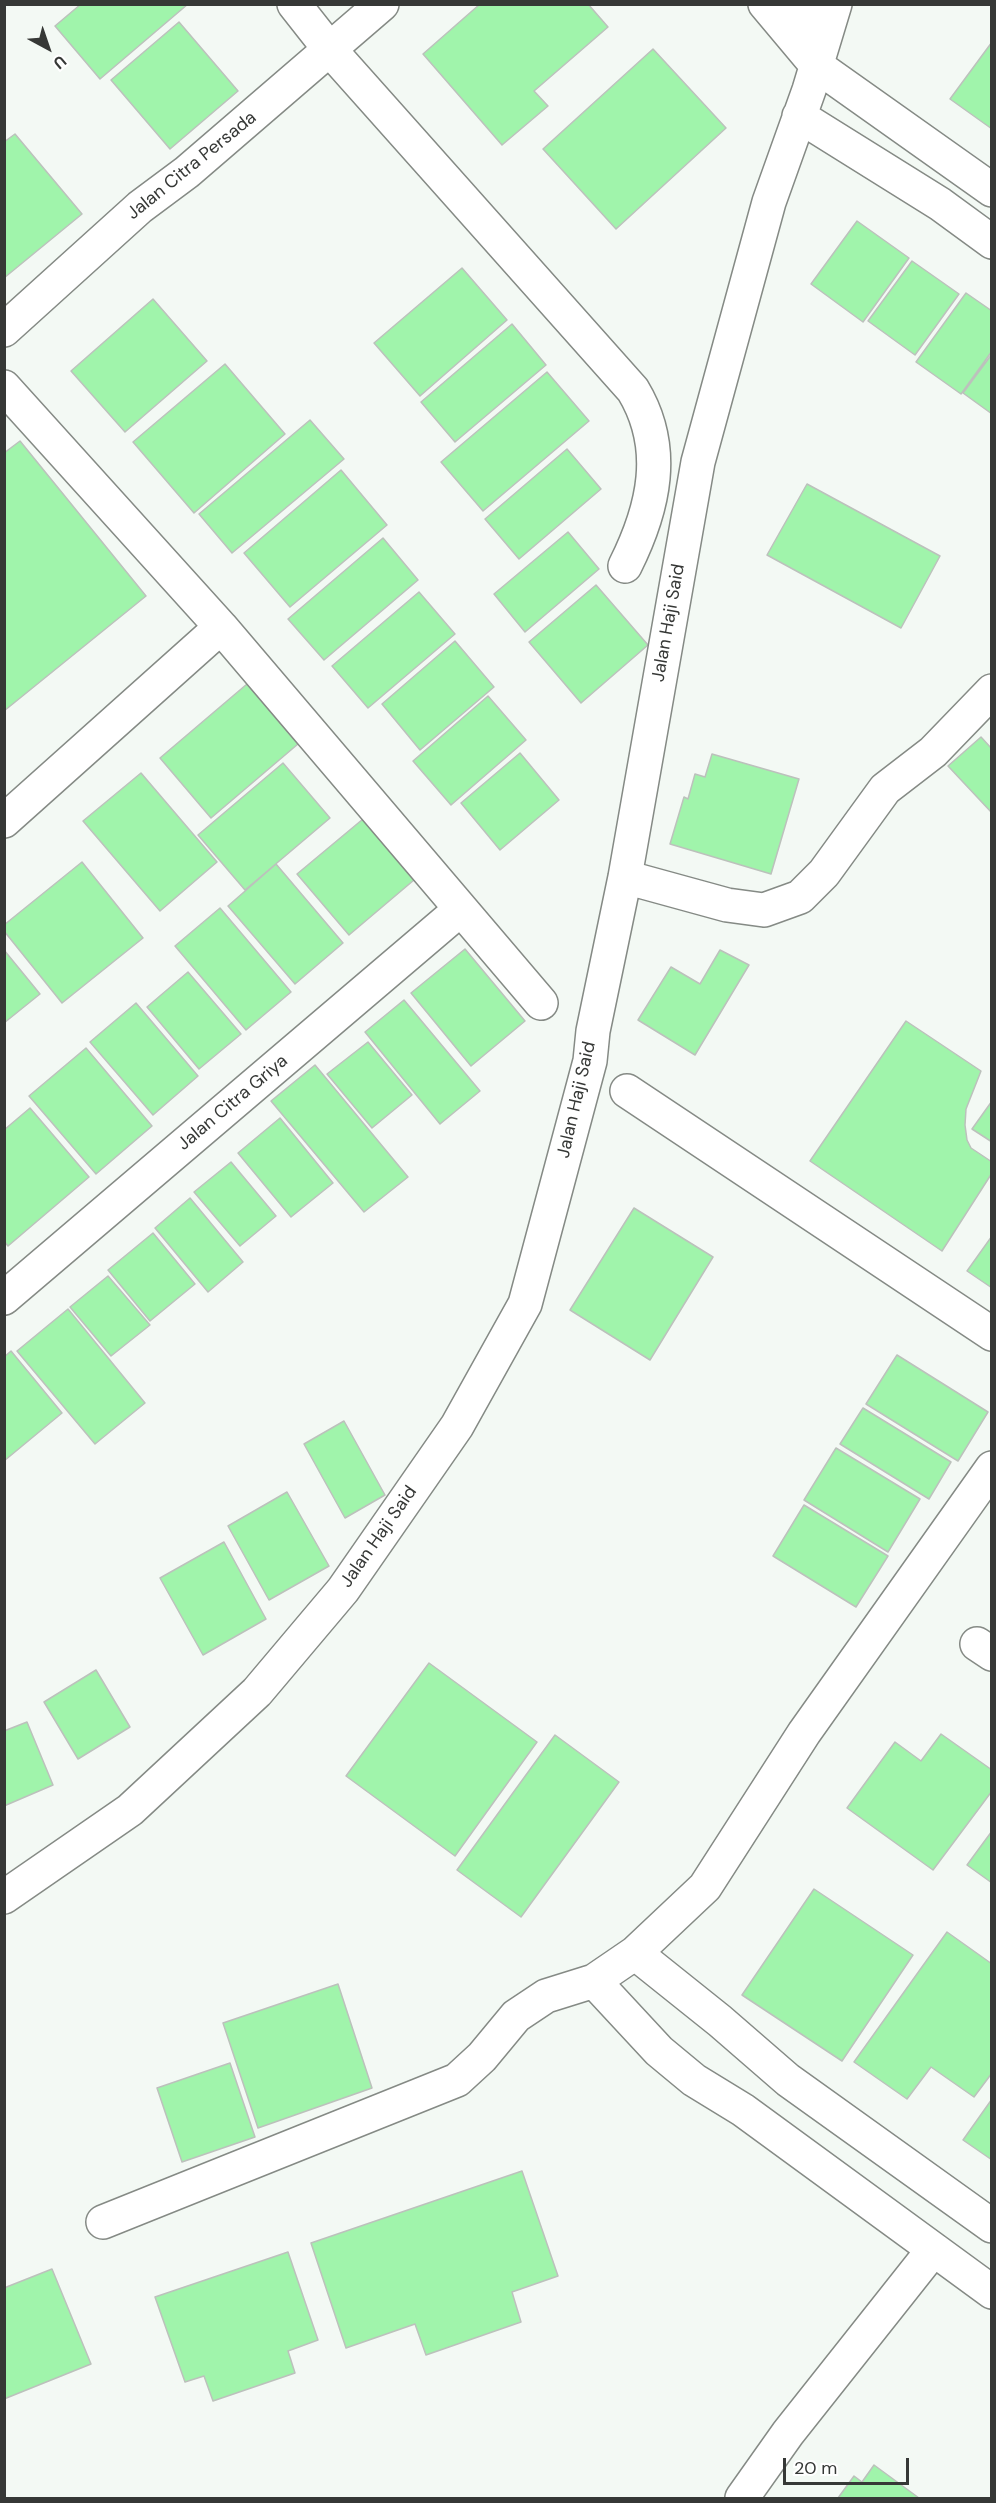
<!DOCTYPE html>
<html>
<head>
<meta charset="utf-8">
<style>
	body { margin:0 }
	#map { position:relative; width:996px; height:2503px; overflow:hidden; background:#f3f9f4; font-family:"DM Sans",sans-serif }
	canvas { display:block }
	.frame { position:absolute; inset:0; border:6px solid #363836; pointer-events:none }
	.north { position:absolute; left:18px; top:18px; width:60px; height:60px; -webkit-text-stroke:4px #fff; paint-order:stroke; rotate:140deg; font-size:16px; font-weight:700; line-height:24px; text-align:center; color:#363836 }
	.north::after { content:''; display:block; margin:auto; width:21px; height:27px; background:#363836; clip-path:polygon(50% 0,100% 100%,50% 72%,0 100%) }
	.scale { position:absolute; left:783px; top:2458px; width:126px; height:27px; box-sizing:border-box; border:3px solid #363836; border-top:0; padding-left:8px; font-size:18px; line-height:21px; white-space:nowrap; color:#363836; -webkit-text-stroke:4px #fff; paint-order:stroke }
</style>
</head>
<body>
<div id="map">
<canvas width="996" height="2503"></canvas>
<div class="frame"></div>
<div class="north">U</div>
<div class="scale">20 m</div>
</div>
<script>
const ctx = document.querySelector('canvas').getContext('2d');
ctx.lineJoin = 'round';
function fillPath(path, color) { ctx.fillStyle = color; ctx.fill(path, 'evenodd'); }
function stroke(path, color, width, dash) { ctx.strokeStyle = color; ctx.lineWidth = width; ctx.lineCap = dash ? 'butt' : 'round'; ctx.setLineDash(dash || []); ctx.stroke(path); }
function label(font, color, halo, rows, align = 'center') {
  ctx.font = font + ' "DM Sans",sans-serif'; ctx.lineWidth = 4.5; ctx.setLineDash([]); ctx.textBaseline = 'middle'; ctx.strokeStyle = halo; ctx.fillStyle = color; for (const [text, x, y, turn = 0] of rows) {
    ctx.save(); ctx.translate(x, y); ctx.rotate((+turn || 0) * Math.PI / 180); ctx.textAlign = isNaN(turn) ? turn : align; if (halo) ctx.strokeText(text, 0, 0); ctx.fillText(text, 0, 0); ctx.restore();
  }
}
const building = new Path2D(`
	M 81,4 L 188,4 L 100,79 L 55,26 Z
	M 480,4 L 588,4 L 608,27 L 534,91 L 548,106 L 502,145 L 423,54 Z
	M 179,22 L 238,91 L 170,149 L 111,80 Z
	M 992,42 L 992,129 L 950,99 Z
	M 653,49 L 726,128 L 616,229 L 543,149 Z
	M 15,134 L 82,214 L 4,278 L 4,142 Z
	M 857,221 L 909,258 L 863,322 L 811,284 Z
	M 912,261 L 959,294 L 915,355 L 868,321 Z
	M 462,268 L 507,320 L 420,396 L 374,343 Z
	M 966,293 L 992,311 L 992,351 L 961,394 L 916,362 Z
	M 153,299 L 207,361 L 125,432 L 71,371 Z
	M 512,324 L 546,365 L 455,442 L 421,402 Z
	M 992,354 L 992,414 L 963,393 Z
	M 225,364 L 285,434 L 194,513 L 133,442 Z
	M 547,372 L 589,421 L 483,511 L 441,462 Z
	M 310,420 L 344,459 L 232,553 L 199,514 Z
	M 20,441 L 146,596 L 4,711 L 4,453 Z
	M 567,449 L 601,489 L 519,559 L 485,519 Z
	M 341,470 L 387,525 L 290,607 L 244,553 Z
	M 807,484 L 940,556 L 901,628 L 767,555 Z
	M 568,532 L 599,569 L 525,632 L 494,594 Z
	M 383,538 L 418,580 L 324,660 L 288,619 Z
	M 596,585 L 648,645 L 581,703 L 529,642 Z
	M 419,592 L 455,634 L 368,708 L 332,666 Z
	M 455,641 L 494,687 L 420,750 L 382,704 Z
	M 247,684 L 298,744 L 211,818 L 160,758 Z
	M 488,696 L 526,740 L 451,805 L 413,761 Z
	M 981,737 L 992,749 L 992,813 L 948,766 Z
	M 520,753 L 559,800 L 500,850 L 461,803 Z
	M 712,754 L 799,779 L 771,874 L 670,844 L 684,797 L 688,799 L 695,774 L 705,777 Z
	M 283,763 L 330,818 L 245,890 L 198,835 Z
	M 141,773 L 217,862 L 160,911 L 83,821 Z
	M 363,819 L 414,880 L 349,935 L 297,874 Z
	M 82,862 L 143,938 L 62,1003 L 4,931 L 4,925 Z
	M 276,864 L 343,943 L 295,984 L 228,906 Z
	M 220,908 L 291,992 L 246,1030 L 175,946 Z
	M 465,949 L 525,1021 L 471,1066 L 411,993 Z
	M 4,950 L 40,994 L 4,1023 Z
	M 720,950 L 749,965 L 695,1055 L 638,1020 L 671,967 L 700,984 Z
	M 188,972 L 241,1034 L 199,1069 L 147,1007 Z
	M 404,1000 L 480,1091 L 440,1124 L 365,1032 Z
	M 136,1003 L 198,1076 L 153,1115 L 90,1042 Z
	M 906,1021 L 981,1071 L 966,1109 L 965,1125 L 967,1140 L 971,1148 L 992,1162 L 992,1173 L 942,1251 L 810,1161 Z
	M 368,1042 L 412,1095 L 372,1128 L 327,1074 Z
	M 86,1048 L 152,1126 L 96,1174 L 29,1096 Z
	M 315,1065 L 408,1177 L 364,1212 L 271,1101 Z
	M 992,1101 L 992,1142 L 972,1129 Z
	M 30,1108 L 89,1177 L 8,1246 L 4,1241 L 4,1130 Z
	M 280,1118 L 333,1183 L 291,1217 L 238,1153 Z
	M 231,1162 L 276,1216 L 240,1246 L 194,1192 Z
	M 190,1198 L 243,1262 L 208,1292 L 155,1228 Z
	M 634,1208 L 713,1257 L 650,1360 L 570,1310 Z
	M 153,1233 L 195,1284 L 150,1321 L 108,1270 Z
	M 992,1236 L 992,1288 L 967,1271 Z
	M 108,1276 L 150,1325 L 111,1356 L 70,1307 Z
	M 68,1309 L 145,1403 L 95,1444 L 17,1351 Z
	M 11,1351 L 62,1413 L 4,1461 L 4,1357 Z
	M 897,1355 L 988,1412 L 958,1461 L 866,1404 Z
	M 863,1408 L 951,1462 L 929,1499 L 840,1444 Z
	M 344,1421 L 385,1495 L 345,1518 L 304,1444 Z
	M 836,1448 L 920,1499 L 888,1552 L 804,1500 Z
	M 287,1492 L 329,1566 L 269,1600 L 228,1526 Z
	M 804,1505 L 888,1556 L 856,1607 L 773,1556 Z
	M 224,1542 L 266,1619 L 203,1655 L 160,1578 Z
	M 429,1663 L 537,1742 L 455,1856 L 346,1776 Z
	M 96,1670 L 130,1727 L 78,1759 L 44,1702 Z
	M 27,1722 L 53,1785 L 4,1806 L 4,1731 Z
	M 941,1734 L 992,1770 L 992,1791 L 933,1870 L 847,1808 L 895,1742 L 921,1761 Z
	M 555,1735 L 619,1782 L 521,1917 L 457,1870 Z
	M 992,1831 L 992,1883 L 967,1865 Z
	M 814,1889 L 913,1955 L 842,2061 L 742,1995 Z
	M 947,1932 L 992,1964 L 992,2073 L 974,2097 L 931,2067 L 907,2099 L 854,2062 Z
	M 338,1984 L 372,2088 L 258,2128 L 223,2023 Z
	M 230,2063 L 255,2137 L 182,2162 L 157,2088 Z
	M 992,2099 L 992,2160 L 963,2140 Z
	M 522,2171 L 558,2276 L 512,2292 L 521,2322 L 426,2355 L 415,2324 L 346,2348 L 311,2243 Z
	M 288,2252 L 318,2340 L 288,2351 L 295,2373 L 213,2401 L 204,2376 L 185,2382 L 155,2297 Z
	M 52,2269 L 91,2364 L 4,2399 L 4,2288 Z
	M 874,2465 L 919,2498 L 838,2498 L 854,2476 L 862,2482 Z`);
fillPath(building, '#a0f4ab');
stroke(building, '#bcc1bc', 1.5);
const minor = new Path2D(`
	M 294,4 L 331,51 L 633,390 C 668,448 654,508 625,566
	M 765,4 L 817,66 L 992,190
	M 799,4 L 825,37
	M 799,116 L 940,204 L 992,242
	M 4,330 L 140,207 L 187,172 L 382,4
	M 4,387 L 221,627 L 541,1003
	M 4,821 L 221,627
	M 625,877 L 727,905 L 764,910 L 800,897 L 824,873 L 885,789 L 933,752 L 992,691
	M 627,1091 L 992,1334
	M 4,1298 L 461,909
	M 977,1644 L 992,1654
	M 4,1897 L 130,1810 L 257,1692 L 343,1590 L 457,1426 L 525,1304 L 590,1061 L 593,1031 L 625,877 L 698,462 L 769,202 L 809,90 L 835,4
	M 635,1953 L 720,2021 L 788,2080 L 992,2226
	M 594,1981 L 659,2051 L 694,2080 L 743,2110 L 992,2292
	M 103,2222 L 457,2080 L 482,2057 L 516,2016 L 546,1996 L 594,1981 L 635,1953 L 705,1887 L 804,1733 L 992,1468
	M 742,2498 L 788,2433 L 933,2250`);
stroke(minor, '#858a85', 36);
stroke(minor, '#fff', 33);
label('18px', '#363836', '#fff', [
	["Jalan Citra Persada",192,166,-39],
	["Jalan Haji Said",669,623,-80],
	["Jalan Haji Said",577,1100,-77],
	["Jalan Citra Griya",233,1103,-40],
	["Jalan Haji Said",379,1537,-55]
]);
</script>
</body>
</html>
